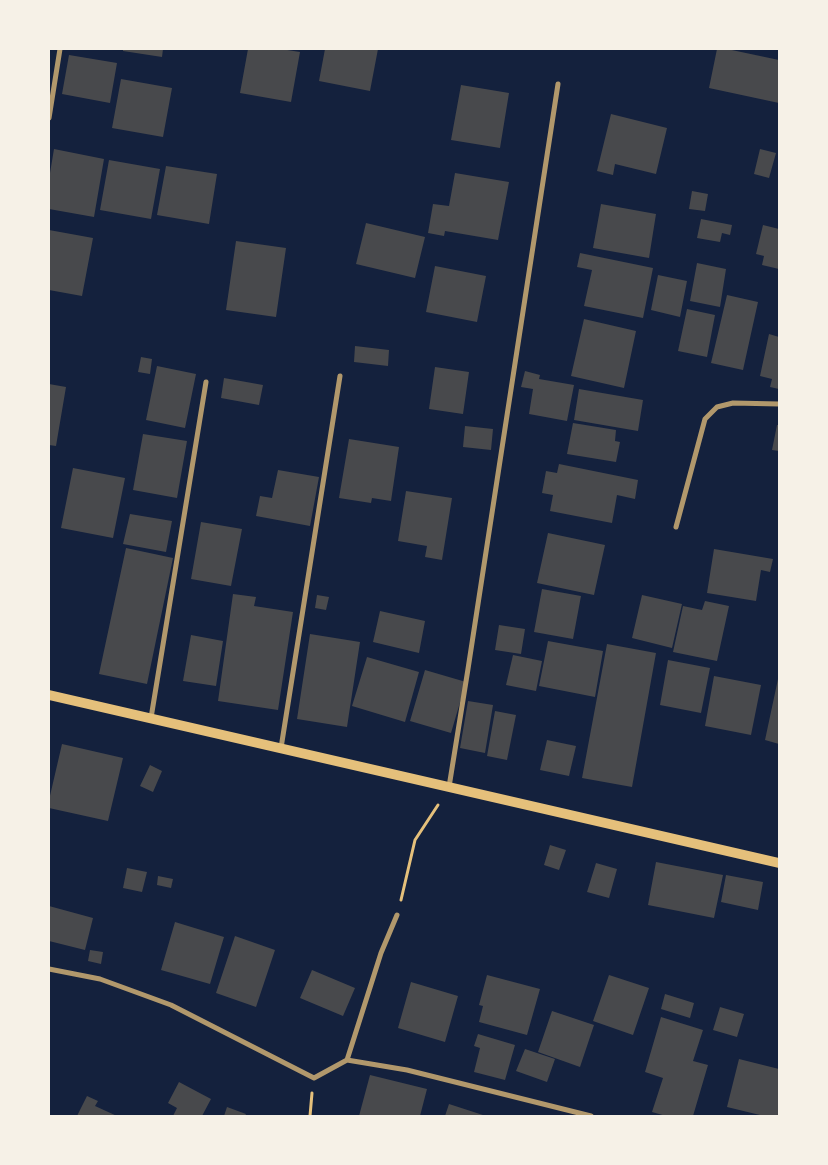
<!DOCTYPE html>
<html>
<head>
<meta charset="utf-8">
<style>
	body { margin:0 }
	#map { position:relative; width:828px; height:1165px; overflow:hidden; background:#14213d; font-family:Mulish,sans-serif }
	canvas { display:block }
	.frame { position:absolute; inset:0; border:50px solid #f6f1e7; pointer-events:none }
</style>
</head>
<body>
<div id="map">
<canvas width="828" height="1165"></canvas>
<div class="frame"></div>
</div>
<script>
const ctx = document.querySelector('canvas').getContext('2d');
ctx.lineJoin = 'round';
function fillPath(path, color) { ctx.fillStyle = color; ctx.fill(path, 'evenodd'); }
function stroke(path, color, width, dash) { ctx.strokeStyle = color; ctx.lineWidth = width; ctx.lineCap = dash ? 'butt' : 'round'; ctx.setLineDash(dash || []); ctx.stroke(path); }
fillPath(new Path2D(`
	M 123,49 L 163,49 L 162,57 L 123,51 Z
	M 248,49 L 281,49 L 300,52 L 291,102 L 240,93 Z
	M 325,49 L 378,49 L 370,91 L 319,81 Z
	M 717,49 L 727,49 L 779,60 L 779,103 L 709,88 Z
	M 69,55 L 117,63 L 110,103 L 62,94 Z
	M 121,79 L 172,88 L 163,137 L 112,128 Z
	M 461,85 L 509,93 L 500,148 L 451,140 Z
	M 611,114 L 667,128 L 656,174 L 615,164 L 613,175 L 597,171 Z
	M 54,149 L 104,159 L 94,217 L 49,209 L 49,179 Z
	M 760,149 L 776,153 L 769,178 L 754,174 Z
	M 109,160 L 160,169 L 151,219 L 100,210 Z
	M 166,166 L 217,174 L 209,224 L 157,215 Z
	M 455,173 L 509,182 L 498,240 L 445,231 L 444,236 L 428,233 L 433,204 L 449,206 Z
	M 692,191 L 708,194 L 705,211 L 689,209 Z
	M 601,204 L 656,214 L 649,258 L 593,248 Z
	M 701,219 L 732,225 L 730,235 L 722,233 L 720,242 L 697,238 Z
	M 366,223 L 425,237 L 415,278 L 356,264 Z
	M 763,225 L 779,229 L 779,269 L 762,265 L 764,256 L 756,254 Z
	M 49,230 L 93,238 L 82,296 L 49,290 Z
	M 236,241 L 286,248 L 276,317 L 226,310 Z
	M 580,253 L 653,268 L 643,318 L 584,306 L 592,270 L 577,267 Z
	M 697,263 L 726,269 L 720,307 L 690,301 Z
	M 435,266 L 486,276 L 477,322 L 426,312 Z
	M 658,275 L 687,281 L 680,317 L 651,310 Z
	M 727,295 L 758,302 L 743,370 L 711,363 Z
	M 687,309 L 715,315 L 707,357 L 678,351 Z
	M 584,319 L 636,331 L 624,388 L 571,376 Z
	M 769,334 L 779,337 L 779,389 L 770,387 L 772,379 L 760,376 Z
	M 355,346 L 389,350 L 388,366 L 354,362 Z
	M 141,357 L 152,359 L 150,374 L 138,372 Z
	M 157,366 L 196,374 L 185,428 L 146,420 Z
	M 435,367 L 469,372 L 463,414 L 429,409 Z
	M 525,371 L 540,375 L 539,379 L 574,385 L 567,421 L 529,414 L 533,389 L 521,387 Z
	M 224,378 L 263,385 L 259,405 L 221,398 Z
	M 49,384 L 66,387 L 56,446 L 49,445 Z
	M 579,389 L 643,400 L 638,431 L 574,420 Z
	M 573,423 L 616,430 L 615,441 L 620,442 L 616,462 L 567,454 Z
	M 777,425 L 779,425 L 779,451 L 772,450 Z
	M 465,426 L 493,429 L 491,450 L 463,447 Z
	M 143,434 L 187,441 L 177,498 L 133,490 Z
	M 349,439 L 399,447 L 391,501 L 372,498 L 371,503 L 339,498 Z
	M 559,464 L 638,480 L 635,499 L 617,495 L 612,523 L 550,511 L 553,495 L 542,493 L 546,471 L 557,473 Z
	M 73,468 L 125,478 L 113,538 L 61,528 Z
	M 278,470 L 319,477 L 310,526 L 256,516 L 260,496 L 272,498 Z
	M 406,491 L 452,498 L 442,560 L 425,557 L 427,546 L 398,541 Z
	M 130,514 L 172,521 L 166,552 L 123,544 Z
	M 201,522 L 242,529 L 231,586 L 191,579 Z
	M 548,533 L 605,545 L 594,595 L 537,583 Z
	M 126,548 L 173,558 L 147,684 L 99,674 Z
	M 714,549 L 773,559 L 770,572 L 761,570 L 756,601 L 707,593 Z
	M 542,589 L 581,596 L 573,639 L 534,632 Z
	M 233,594 L 256,597 L 254,606 L 293,612 L 278,710 L 218,701 Z
	M 317,595 L 329,597 L 326,610 L 315,608 Z
	M 642,595 L 682,604 L 672,648 L 632,638 Z
	M 705,601 L 729,606 L 717,661 L 673,652 L 683,606 L 702,610 Z
	M 380,611 L 425,621 L 419,653 L 373,642 Z
	M 499,625 L 525,629 L 521,654 L 495,650 Z
	M 310,634 L 360,642 L 347,727 L 297,719 Z
	M 191,635 L 223,641 L 216,686 L 183,681 Z
	M 548,641 L 603,651 L 595,697 L 539,686 Z
	M 607,644 L 656,653 L 632,787 L 582,778 Z
	M 513,655 L 542,661 L 536,691 L 506,685 Z
	M 367,657 L 419,672 L 405,722 L 352,706 Z
	M 668,660 L 710,668 L 701,713 L 660,705 Z
	M 425,670 L 466,682 L 451,733 L 410,721 Z
	M 714,676 L 761,685 L 751,735 L 705,726 Z
	M 778,679 L 779,679 L 779,744 L 765,740 Z
	M 468,701 L 493,705 L 485,753 L 460,748 Z
	M 495,711 L 516,715 L 507,760 L 487,756 Z
	M 547,740 L 576,746 L 569,776 L 540,770 Z
	M 62,744 L 123,758 L 108,821 L 49,808 L 49,800 Z
	M 150,765 L 162,771 L 153,792 L 140,786 Z
	M 550,845 L 566,850 L 559,870 L 544,865 Z
	M 656,862 L 723,875 L 714,918 L 648,905 Z
	M 596,863 L 617,869 L 609,898 L 587,892 Z
	M 127,868 L 147,872 L 142,892 L 123,888 Z
	M 726,875 L 763,882 L 758,910 L 721,902 Z
	M 158,876 L 173,879 L 171,888 L 157,885 Z
	M 49,906 L 93,918 L 85,950 L 49,941 Z
	M 175,922 L 224,937 L 210,984 L 161,970 Z
	M 235,936 L 275,950 L 256,1007 L 216,993 Z
	M 90,950 L 103,952 L 101,964 L 88,961 Z
	M 312,970 L 355,988 L 343,1016 L 300,998 Z
	M 487,975 L 540,989 L 527,1035 L 479,1022 L 483,1006 L 479,1005 Z
	M 609,975 L 649,988 L 633,1035 L 593,1021 Z
	M 411,982 L 458,996 L 445,1042 L 398,1028 Z
	M 665,994 L 694,1003 L 690,1018 L 661,1009 Z
	M 720,1007 L 744,1014 L 737,1037 L 713,1030 Z
	M 552,1011 L 594,1025 L 580,1067 L 538,1052 Z
	M 661,1017 L 703,1030 L 693,1061 L 708,1065 L 693,1116 L 666,1116 L 652,1112 L 663,1078 L 645,1072 Z
	M 478,1034 L 515,1045 L 505,1080 L 474,1072 L 480,1048 L 474,1046 Z
	M 525,1049 L 555,1059 L 547,1082 L 516,1071 Z
	M 739,1059 L 779,1069 L 779,1116 L 764,1116 L 727,1107 Z
	M 370,1075 L 427,1089 L 420,1116 L 359,1116 Z
	M 179,1082 L 211,1099 L 202,1116 L 173,1116 L 177,1108 L 168,1103 Z
	M 87,1096 L 98,1101 L 95,1106 L 117,1116 L 77,1116 Z
	M 449,1104 L 486,1116 L 445,1116 Z
	M 227,1107 L 246,1114 L 245,1116 L 224,1116 Z`), '#48494c');
stroke(new Path2D(`
	M 401,900 L 415,840 L 438,805
	M 310,1116 L 312,1093`), '#e5c07b', 3);
stroke(new Path2D(`
	M 49,118 L 60,49
	M 676,527 L 705,419 L 717,407 L 733,403 L 779,404
	M 151,718 L 206,382
	M 281,748 L 340,376
	M 449,787 L 468,669 L 558,84
	M 49,969 L 100,979 L 171,1005 L 314,1078 L 347,1060 L 407,1070 L 591,1116
	M 347,1060 L 381,953 L 397,915`), '#b1986c', 5);
stroke(new Path2D(`
	M 49,695 L 779,863`), '#e5c07b', 10);
</script>
</body>
</html>
